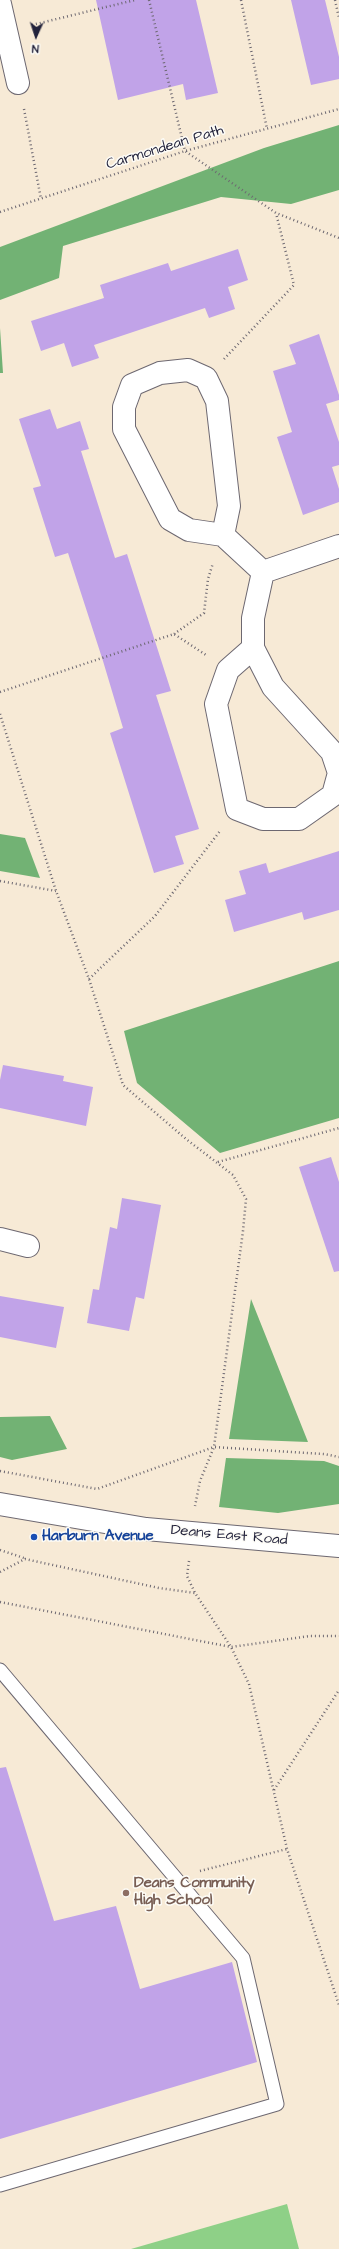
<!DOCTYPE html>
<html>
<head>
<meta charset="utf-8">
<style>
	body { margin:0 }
	#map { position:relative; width:339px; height:2249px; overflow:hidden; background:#f7ead6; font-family:"Architects Daughter",sans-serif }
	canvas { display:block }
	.north { position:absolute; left:16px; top:16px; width:40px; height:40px; -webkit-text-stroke:3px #fdfcf7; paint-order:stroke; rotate:183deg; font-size:11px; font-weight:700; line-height:16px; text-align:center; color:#22223b }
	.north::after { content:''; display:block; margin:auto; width:14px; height:18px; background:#22223b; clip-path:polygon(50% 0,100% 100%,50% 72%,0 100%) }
</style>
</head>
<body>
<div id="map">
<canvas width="339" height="2249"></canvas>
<div class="north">N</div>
</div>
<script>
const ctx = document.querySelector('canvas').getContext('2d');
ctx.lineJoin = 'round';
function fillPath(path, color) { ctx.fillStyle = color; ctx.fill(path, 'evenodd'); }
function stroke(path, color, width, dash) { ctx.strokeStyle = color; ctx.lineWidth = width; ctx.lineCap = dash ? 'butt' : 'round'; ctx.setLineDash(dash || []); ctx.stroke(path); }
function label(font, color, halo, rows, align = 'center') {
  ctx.font = font + ' "Architects Daughter",sans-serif'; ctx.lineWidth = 3; ctx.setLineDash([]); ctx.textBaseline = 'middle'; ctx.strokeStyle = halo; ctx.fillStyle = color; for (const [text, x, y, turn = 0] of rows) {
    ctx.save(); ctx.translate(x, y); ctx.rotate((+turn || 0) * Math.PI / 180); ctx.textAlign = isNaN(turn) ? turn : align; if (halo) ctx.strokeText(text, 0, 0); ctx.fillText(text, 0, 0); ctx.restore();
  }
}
fillPath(new Path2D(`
	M 287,2204 L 299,2249 L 131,2249 Z`), '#8ed087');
fillPath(new Path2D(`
	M 339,125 L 339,190 L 291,204 L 221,197 L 63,246 L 59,278 L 0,300 L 0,247 L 264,148 Z
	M 0,328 L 3,373 L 0,373 Z
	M 0,834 L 25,838 L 40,878 L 0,871 Z
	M 339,961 L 339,1118 L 220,1153 L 137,1083 L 124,1031 Z
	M 251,1299 L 308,1442 L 229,1439 Z
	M 50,1416 L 67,1449 L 12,1460 L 0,1457 L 0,1417 Z
	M 226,1458 L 324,1461 L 339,1466 L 339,1504 L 278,1513 L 219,1507 Z`), '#72b274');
fillPath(new Path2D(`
	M 96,0 L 196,0 L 218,93 L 186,100 L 183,84 L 118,100 Z
	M 291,0 L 325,0 L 339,57 L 339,79 L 311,85 Z
	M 238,249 L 248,280 L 228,287 L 235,309 L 209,318 L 205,308 L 94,345 L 99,358 L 72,367 L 64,343 L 41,351 L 31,321 L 104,298 L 100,285 L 168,263 L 171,271 Z
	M 319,334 L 339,395 L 339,400 L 326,404 L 339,442 L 339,465 L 332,467 L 339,489 L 339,502 L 303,515 L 277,437 L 292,432 L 273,371 L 296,364 L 289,345 Z
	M 50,409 L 57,429 L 80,421 L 89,449 L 81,451 L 115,558 L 127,554 L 171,691 L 156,695 L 199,829 L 175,836 L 184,864 L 154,873 L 110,733 L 123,728 L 103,661 L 68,553 L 55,557 L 33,488 L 41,486 L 19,419 Z
	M 339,851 L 339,910 L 304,920 L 302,912 L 234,932 L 225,900 L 246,894 L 239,871 L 266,863 L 269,873 Z
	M 3,1065 L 64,1076 L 63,1081 L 93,1087 L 86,1126 L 0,1108 L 0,1080 Z
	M 331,1157 L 339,1182 L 339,1271 L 334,1272 L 299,1167 Z
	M 122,1198 L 161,1205 L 144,1299 L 136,1297 L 129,1331 L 87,1323 L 93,1289 L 99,1290 L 110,1227 L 117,1229 Z
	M 0,1296 L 64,1307 L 56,1348 L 0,1337 Z
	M 6,1767 L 54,1921 L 116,1906 L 140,1989 L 232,1962 L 257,2062 L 0,2139 L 0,1768 Z`), '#c1a3e8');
const service = new Path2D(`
	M 0,1670 L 243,1958 L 277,2104 L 0,2185`);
const minor = new Path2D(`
	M 0,4 L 18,83
	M 223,535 L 189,530 L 170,519 L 124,429 L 124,407 L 132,385 L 160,373 L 188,370 L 206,378 L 217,401 L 229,506 L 223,535 L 263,572
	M 263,572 L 339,546
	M 253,648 L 273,687 L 332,752 L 339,773 L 333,795 L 299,819 L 263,819 L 237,809 L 216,704 L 228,670 L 253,648 L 253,618 L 263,572
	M 0,1239 L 28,1246`);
const tertiary = new Path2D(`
	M 0,1504 L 146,1529 L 339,1546`);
stroke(service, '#6d6871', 15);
stroke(minor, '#6d6871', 24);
stroke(tertiary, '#6d6871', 24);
stroke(new Path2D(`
	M 149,0 L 185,151 L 276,213 L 339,238
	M 241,0 L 267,129
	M 335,0 L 339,18
	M 32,25 L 135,0
	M 24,109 L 41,199
	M 0,212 L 185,151 L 339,109
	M 224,359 L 294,285 L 276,213
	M 174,634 L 204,613 L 208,579 L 213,563
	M 0,692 L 174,634 L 206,655
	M 0,714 L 56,891 L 89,979 L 123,1085 L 186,1139 L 233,1175 L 246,1199 L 243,1231 L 214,1447 L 200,1481 L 195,1506
	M 0,881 L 56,891
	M 89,979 L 155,916 L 220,831
	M 218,1162 L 339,1128
	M 0,1471 L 97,1489 L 214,1447 L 324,1454 L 339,1457
	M 0,1550 L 24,1558
	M 189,1561 L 187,1576 L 195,1593 L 231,1647 L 249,1684 L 287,1849 L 339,2005
	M 0,1572 L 25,1559 L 159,1588 L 195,1593
	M 0,1602 L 231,1647 L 310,1636 L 339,1636
	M 274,1790 L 339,1690
	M 200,1871 L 287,1849`), '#6d6871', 2.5, [1, 3]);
stroke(service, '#fff', 13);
stroke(minor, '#fff', 22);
stroke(tertiary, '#fff', 22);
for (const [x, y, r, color] of [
	[34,1537,4,"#1a4fb4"],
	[126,1893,4,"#8d6e63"]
]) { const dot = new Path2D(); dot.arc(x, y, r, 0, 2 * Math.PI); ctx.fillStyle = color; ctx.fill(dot); stroke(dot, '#fdfcf7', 1.5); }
label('15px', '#22223b', '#fdfcf7', [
	["Carmondean Path",165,148,-17],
	["Deans East Road",229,1536,5]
]);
label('bold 15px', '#164399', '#fdfcf7', [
	["Harburn Avenue",42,1537]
], 'left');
label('bold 15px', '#785e54', '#fdfcf7', [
	["Deans Community",134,1884],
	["High School",134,1901]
], 'left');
</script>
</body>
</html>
